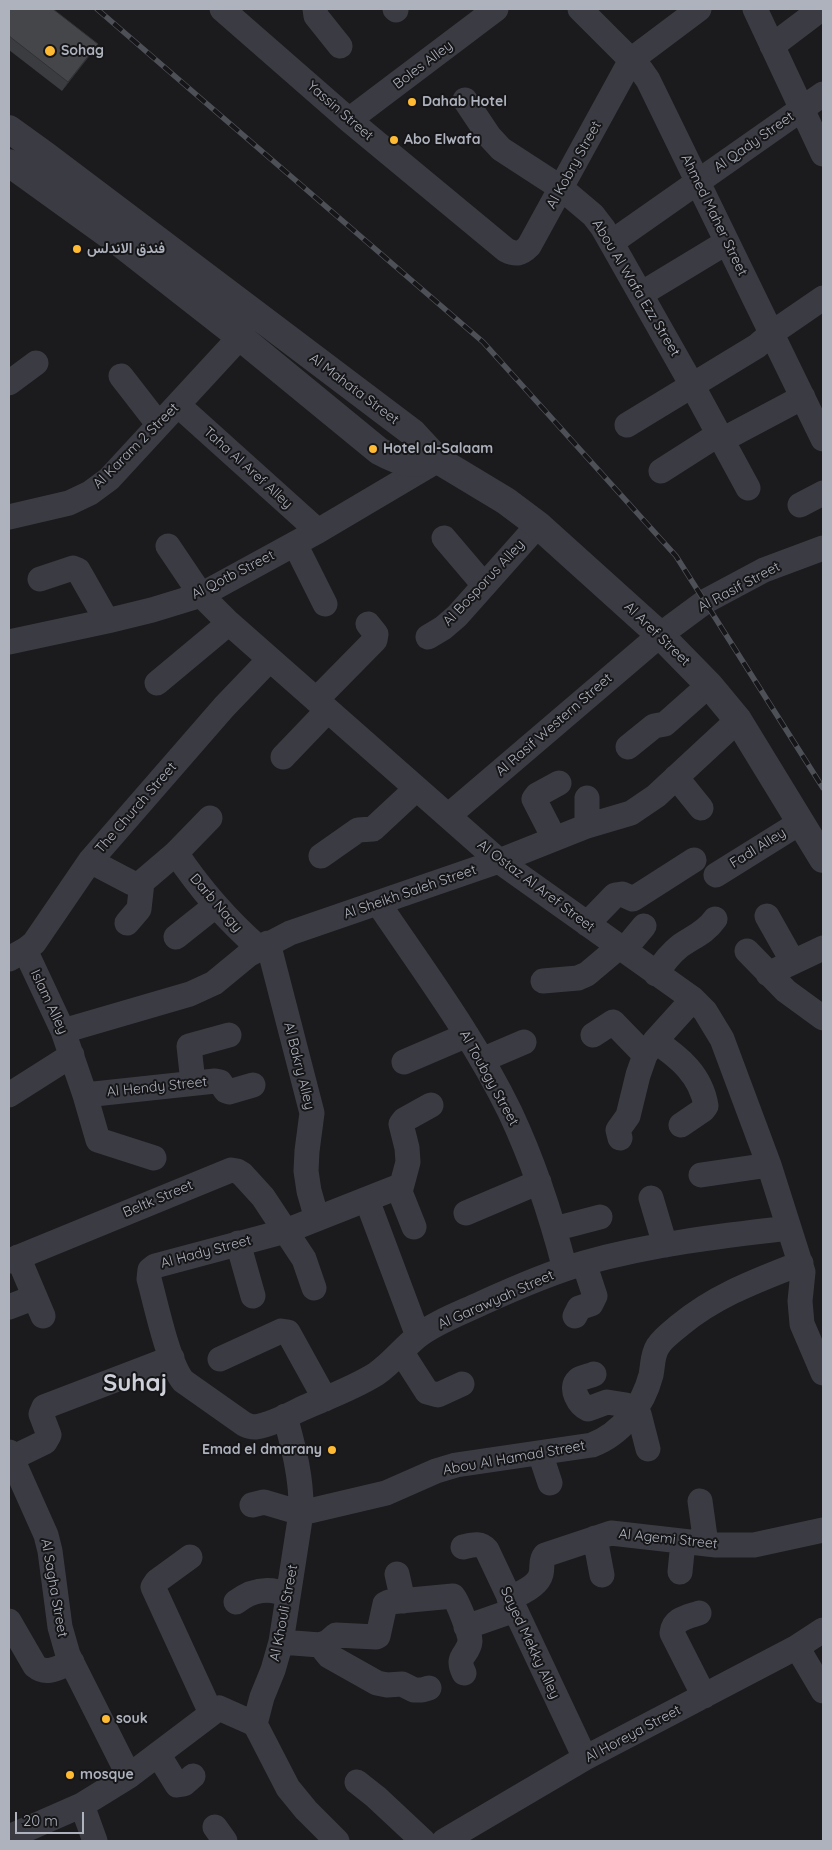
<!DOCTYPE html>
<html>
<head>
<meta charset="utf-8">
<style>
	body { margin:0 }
	#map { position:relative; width:832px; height:1850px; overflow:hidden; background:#1b1b1d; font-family:Quicksand,sans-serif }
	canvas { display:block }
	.frame { position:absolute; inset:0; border:10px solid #adb2bd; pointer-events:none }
	.scale { position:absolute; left:15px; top:1812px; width:69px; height:22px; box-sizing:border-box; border:2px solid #adb2bd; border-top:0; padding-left:6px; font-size:15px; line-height:18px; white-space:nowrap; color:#adb2bd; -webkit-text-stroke:4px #161618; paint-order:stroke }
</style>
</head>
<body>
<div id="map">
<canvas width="832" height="1850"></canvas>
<div class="frame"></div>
<div class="scale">20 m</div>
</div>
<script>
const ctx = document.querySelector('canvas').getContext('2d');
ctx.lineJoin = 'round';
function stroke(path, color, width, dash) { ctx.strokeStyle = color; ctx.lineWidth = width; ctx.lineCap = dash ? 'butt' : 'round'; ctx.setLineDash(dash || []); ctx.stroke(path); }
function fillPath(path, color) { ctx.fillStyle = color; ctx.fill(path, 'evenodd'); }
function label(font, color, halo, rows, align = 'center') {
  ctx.font = font + ' Quicksand,Vazirmatn,sans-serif'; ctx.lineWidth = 4; ctx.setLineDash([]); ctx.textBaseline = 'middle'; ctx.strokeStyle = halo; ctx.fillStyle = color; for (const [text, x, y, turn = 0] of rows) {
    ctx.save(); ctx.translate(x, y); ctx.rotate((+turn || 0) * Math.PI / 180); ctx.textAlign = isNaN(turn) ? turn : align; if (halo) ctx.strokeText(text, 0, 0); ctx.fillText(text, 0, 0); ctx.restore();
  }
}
stroke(new Path2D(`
	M 222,9 L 349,120 L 506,250 C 516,255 521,254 529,246 L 631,60 L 699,9
	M 315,9 L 316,16 L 340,46
	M 395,9 L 396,10
	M 580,9 L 641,70 L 648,80 L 823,439
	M 755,9 L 823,154
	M 772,46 L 821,9
	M 465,100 L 489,136 L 501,149 L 561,188 L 593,215 L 603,228 L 692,385 L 748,488
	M 349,120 L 496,9
	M 612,242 L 823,94
	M 641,294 L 727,242
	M 121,376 L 159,425
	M 9,383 L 36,363
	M 178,405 L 318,531
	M 627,425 L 757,346 L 772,333 L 823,298
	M 722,440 L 803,397
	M 661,471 L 719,434
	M 800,505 L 823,493
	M 9,517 L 69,503 L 90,493 L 109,479 L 240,337
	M 444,538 L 484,585
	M 295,544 L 325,604
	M 168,546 L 201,595 L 229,623 L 499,861 L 693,999 L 705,1011 L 722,1039 L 769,1165 L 803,1272 L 800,1301 L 802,1324 L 823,1373
	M 40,579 L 73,568 L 78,570 L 107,621
	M 428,637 L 443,628 L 457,616 L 538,525
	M 9,642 L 107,621 L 152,610 L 201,595 L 318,531 L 438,460
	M 157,683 L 229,623
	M 316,700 L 375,640 L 376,634 L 368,624
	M 628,747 L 654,726 L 665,724 L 709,685
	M 283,757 L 328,710
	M 676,777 L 701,808
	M 587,798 L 587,826
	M 448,816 L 660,635 L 706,601 L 764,570 L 823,548
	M 554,838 L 534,799 L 537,795 L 559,783
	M 176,853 C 200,889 227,920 259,948
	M 321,856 L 358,830 L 373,829 L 416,789
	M 90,861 L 132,883 L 138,884 L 142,882 L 176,853 L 210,818
	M 716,875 L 801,822
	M 378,903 C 424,971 474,1038 510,1112 C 534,1163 551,1215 565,1269
	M 767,916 L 793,962
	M 127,923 L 139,909 L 142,882
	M 587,924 L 615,895 L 622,894 L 633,899 L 694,860
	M 176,937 L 215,906
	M 268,943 L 312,1113 L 307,1151 L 306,1171 L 309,1191 L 317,1219
	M 25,950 L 63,1031 L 85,1095 L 98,1140 L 154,1158
	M 624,950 L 644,926
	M 747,951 L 786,991 L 823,1018
	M 9,959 L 25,950 L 34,943 L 90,861 L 224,707 L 269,660
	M 656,974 C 663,963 670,954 680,946 C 693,937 706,932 715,919
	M 768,974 L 823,948
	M 543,981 L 578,978 L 587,974 L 619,947
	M 63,1031 L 190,994 L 214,983 L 248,955 L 290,933 L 499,861 L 587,826 L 631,813 L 656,796 L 738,720
	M 593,1035 L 613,1022 L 645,1055
	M 655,1041 C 679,1057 701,1075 706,1106 L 703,1110 L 681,1125
	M 482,1060 L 524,1042
	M 404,1062 L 467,1035
	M 193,1083 L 189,1046 L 229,1035
	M 9,1095 L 72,1055
	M 85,1095 L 215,1081 L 220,1082 L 226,1091 L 229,1092 L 253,1085
	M 620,1138 L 618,1130 L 628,1116 L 638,1075 L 645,1055 L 655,1041 L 693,999
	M 701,1175 L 769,1165
	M 400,1186 L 286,1231 L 155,1266 L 150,1270 L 149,1279 C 156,1304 168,1363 183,1381 L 244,1424 C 248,1426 250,1427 255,1427 C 270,1425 287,1416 301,1409 C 326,1398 352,1389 376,1374 C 392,1363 403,1348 418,1336 C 436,1322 461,1313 482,1303 C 515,1288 549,1273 584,1263 C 651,1244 720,1236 789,1228
	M 651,1198 L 665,1245
	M 367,1200 L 418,1336
	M 466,1213 L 539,1182
	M 414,1227 L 400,1192 L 408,1162 L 407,1148 L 401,1124 L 404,1120 L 431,1105
	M 554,1229 L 600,1217
	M 238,1243 L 253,1296
	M 18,1257 L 43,1316
	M 9,1261 L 231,1170 L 237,1171 L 242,1174 L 263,1197 L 304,1259 L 314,1288
	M 9,1307 L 35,1297
	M 575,1316 L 579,1308 L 591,1304 L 595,1296 L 584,1263
	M 402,1353 L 427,1392 L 438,1395 L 462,1384
	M 220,1359 L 281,1331 L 288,1332 L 325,1399
	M 594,1374 C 590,1376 582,1377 578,1380 C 569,1388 579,1405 588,1409 L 607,1402 L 626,1405 L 639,1414 L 648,1449
	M 285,1416 C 294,1449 302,1479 301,1513 L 281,1642 L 273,1670 L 262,1697 L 255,1724 L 288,1788 L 306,1810 L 337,1841
	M 9,1452 L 46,1535 L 50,1551 L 60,1627 L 68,1655 L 129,1776
	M 540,1453 L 550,1483
	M 12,1458 L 45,1442 L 49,1435 L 41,1414 L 44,1407 L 172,1358
	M 700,1501 L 706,1544
	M 252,1505 L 264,1502 L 301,1513 L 386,1493 L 436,1471 L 456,1465 L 592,1445 C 621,1434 643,1406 651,1375 C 653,1366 652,1355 658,1346 C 663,1338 673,1331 680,1325 C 716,1295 758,1280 801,1263
	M 595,1538 L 602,1575
	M 463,1547 C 472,1545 480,1542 487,1550 L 585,1758
	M 190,1557 L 157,1581 L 153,1587 L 211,1713
	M 680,1572 L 683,1542
	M 397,1574 L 403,1601
	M 509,1598 C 520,1594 538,1586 541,1574 C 543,1566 540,1561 545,1555 L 611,1533 L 716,1545 L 754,1545 L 823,1530
	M 236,1602 C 253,1589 269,1587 288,1595
	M 699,1613 C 687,1617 673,1619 672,1633 L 704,1696
	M 9,1621 L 35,1666 C 47,1676 59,1667 72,1662
	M 466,1627 L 515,1610
	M 281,1642 L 320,1645 L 328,1642 L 336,1635 L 376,1637 L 378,1636 L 385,1604 L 389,1602 L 453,1596 C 458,1602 470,1633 470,1641 C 469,1655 455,1655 464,1673
	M 320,1645 L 329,1656 L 377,1683 L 387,1685 L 402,1684 L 414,1690 L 422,1690 L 429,1688
	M 797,1647 L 823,1691
	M 158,1754 L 177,1785 L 184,1784 L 193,1776
	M 357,1782 L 376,1797 L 423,1841
	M 82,1805 L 95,1841
	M 215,1827 L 225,1841
	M 9,1837 L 82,1805 L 129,1776 L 219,1708 L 255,1724
	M 444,1841 L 585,1758 L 797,1647 L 823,1630`), '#3b3c43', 25);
stroke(new Path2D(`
	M 9,129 L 45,155 L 413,433 L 438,460 L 506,501 L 538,525 L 660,635 L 709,685 L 738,720 L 823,859
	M 9,163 L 120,243 L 240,337 L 379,451 C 403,464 411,465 438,460`), '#3b3c43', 28);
const rail = new Path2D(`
	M 97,9 L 483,342 L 676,556 L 823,788`);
stroke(rail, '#4e5058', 5.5);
stroke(rail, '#161618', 4, [11]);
fillPath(new Path2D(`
	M 9,9 L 98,44 L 62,91 L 9,50 Z`), '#3b3c40');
fillPath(new Path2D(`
	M 98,44 L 92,53 L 62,91 L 68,82 Z`), '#303134');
const building = new Path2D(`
	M 9,9 L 53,9 L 98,44 L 68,82 L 9,36 Z`);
fillPath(building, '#45464a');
stroke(building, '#303134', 1);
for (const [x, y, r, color] of [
	[50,51,6,"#feba32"],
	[412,102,5,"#feba32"],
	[394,140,5,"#feba32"],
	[77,249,5,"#feba32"],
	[373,449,5,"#feba32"],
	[332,1450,5,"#feba32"],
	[106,1719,5,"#feba32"],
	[70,1775,5,"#feba32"]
]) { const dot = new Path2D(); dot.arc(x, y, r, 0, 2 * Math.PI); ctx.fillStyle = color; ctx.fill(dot); stroke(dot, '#161618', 2); }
label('bold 14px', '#adb2bd', '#161618', [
	["Sohag",61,51],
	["Dahab Hotel",422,102],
	["Abo Elwafa",404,140],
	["فندق الاندلس",87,249],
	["Hotel al-Salaam",383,449],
	["Emad el dmarany",322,1450,"right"],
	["souk",116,1719],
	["mosque",80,1775]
], 'left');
label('14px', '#adb2bd', '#161618', [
	["Boles Alley",423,65,-37],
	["Yassin Street",340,111,41],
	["Al Qady Street",754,142,-35],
	["Al Kobry Street",574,165,-61],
	["Ahmed Maher Street",714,215,64],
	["Abou Al Wafa Ezz Street",636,288,59],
	["Al Mahata Street",354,389,37],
	["Al Karam 2 Street",136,446,-45],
	["Taha Al Aref Alley",248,468,42],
	["Al Qotb Street",233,575,-27],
	["Al Bosporus Alley",484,583,-47],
	["Al Rasif Street",739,587,-28],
	["Al Aref Street",657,634,44],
	["Al Rasif Western Street",554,725,-41],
	["The Church Street",136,808,-49],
	["Fadl Alley",758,848,-32],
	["Al Ostaz Al Aref Street",536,886,37],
	["Al Sheikh Saleh Street",410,892,-19],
	["Darb Nagy",216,903,49],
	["Islam Alley",49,1002,65],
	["Al Bakry Alley",299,1066,76],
	["Al Toubgy Street",489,1078,61],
	["Al Hendy Street",157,1087,-6],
	["Beltk Street",158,1199,-23],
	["Al Hady Street",206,1252,-15],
	["Al Garawyah Street",496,1300,-24],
	["Abou Al Hamad Street",514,1458,-10],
	["Al Agemi Street",668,1539,6],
	["Al Sagha Street",54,1588,80],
	["Al Khouli Street",284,1613,-79],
	["Sayed Mekky Alley",530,1643,65],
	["Al Horeya Street",633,1734,-28]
]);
label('bold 24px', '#ced1d9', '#161618', [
	["Suhaj",135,1384]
]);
</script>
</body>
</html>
